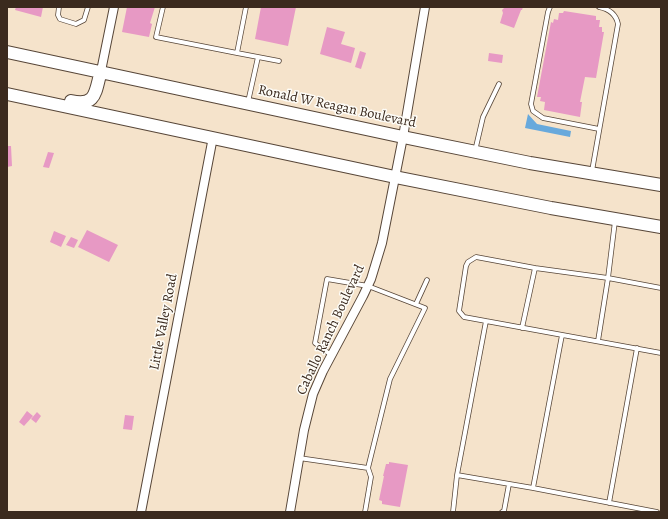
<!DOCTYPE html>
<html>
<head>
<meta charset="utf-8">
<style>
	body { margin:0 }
	#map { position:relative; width:668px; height:519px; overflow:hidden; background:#f5e3cb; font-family:Alegreya,serif }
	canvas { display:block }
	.frame { position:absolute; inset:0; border:8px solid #3b2a1e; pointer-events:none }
</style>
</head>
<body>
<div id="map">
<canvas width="668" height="519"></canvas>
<div class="frame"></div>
</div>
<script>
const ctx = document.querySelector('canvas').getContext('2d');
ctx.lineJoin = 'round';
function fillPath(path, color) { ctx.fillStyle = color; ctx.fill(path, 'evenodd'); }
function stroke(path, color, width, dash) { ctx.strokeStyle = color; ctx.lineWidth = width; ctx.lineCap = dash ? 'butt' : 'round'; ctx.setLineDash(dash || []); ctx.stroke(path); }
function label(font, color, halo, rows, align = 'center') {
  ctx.font = font + ' Alegreya,serif'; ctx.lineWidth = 3; ctx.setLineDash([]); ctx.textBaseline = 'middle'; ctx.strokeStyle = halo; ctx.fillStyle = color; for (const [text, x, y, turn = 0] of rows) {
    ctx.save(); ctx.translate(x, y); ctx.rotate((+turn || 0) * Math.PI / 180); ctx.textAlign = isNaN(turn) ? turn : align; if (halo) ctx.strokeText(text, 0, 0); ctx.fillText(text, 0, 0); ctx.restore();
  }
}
fillPath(new Path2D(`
	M 528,114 L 537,124 L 571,131 L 570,137 L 525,128 Z`), '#68a9dc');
fillPath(new Path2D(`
	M 16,7 L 43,7 L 41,17 L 15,10 Z
	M 127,7 L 155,7 L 150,23 L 152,24 L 149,37 L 122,32 Z
	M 261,7 L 296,7 L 288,46 L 255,39 Z
	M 505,7 L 523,7 L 522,10 L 521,10 L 514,28 L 500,23 L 503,13 L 502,10 Z
	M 564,11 L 596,16 L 596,20 L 600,20 L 599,27 L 602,27 L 602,32 L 604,32 L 596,78 L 585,77 L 580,102 L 582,102 L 580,117 L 544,110 L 545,102 L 540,101 L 541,97 L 537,97 L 551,22 L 553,23 L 554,19 L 558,20 L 559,13 L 563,13 Z
	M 327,27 L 345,32 L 341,44 L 355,48 L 351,63 L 320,54 Z
	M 360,51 L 366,53 L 361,69 L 355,67 Z
	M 489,53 L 503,55 L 502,63 L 488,61 Z
	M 7,146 L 11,146 L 12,166 L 7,167 Z
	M 48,152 L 54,153 L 49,168 L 43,167 Z
	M 87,230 L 118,245 L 109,262 L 78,247 Z
	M 54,231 L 66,236 L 61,247 L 50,242 Z
	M 71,237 L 78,240 L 74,248 L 66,245 Z
	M 27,411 L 33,416 L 24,426 L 19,422 Z
	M 37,412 L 41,416 L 36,423 L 31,419 Z
	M 125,415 L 134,416 L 132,430 L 123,429 Z
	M 389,462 L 408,465 L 400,507 L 382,504 L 382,501 L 379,500 L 384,476 L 383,476 L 386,464 L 389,464 Z`), '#e799c4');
const service = new Path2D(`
	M 59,7 L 58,15 L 60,19 L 76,24 L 84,20 L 88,7
	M 163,7 L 156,37 L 237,53
	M 246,7 L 237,53 L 258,57 L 248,102
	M 550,7 L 548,12 L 531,104 L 533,111 L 543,118 L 599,129
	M 258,57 L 279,61
	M 475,151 L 483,117 L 499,84
	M 592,171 L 618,24 C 616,14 609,9 599,7
	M 615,221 L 608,278 L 661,288
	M 416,304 L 427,280
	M 486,321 L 457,475 L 533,488 L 562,335
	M 522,328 L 535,268
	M 598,341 L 608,278 L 535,268 L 476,257 L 468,262 L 466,266 L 459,311 L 464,317 C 530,329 595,341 661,353
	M 331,355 L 315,343 L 327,279 L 368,286 L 425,308 L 390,379 L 368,468
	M 299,458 L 368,468 L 371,477 L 365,512
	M 533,488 L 657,512
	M 609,503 L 637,348
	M 453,512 L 457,475
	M 502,512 L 504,511 L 509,484`);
const minor = new Path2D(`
	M 101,71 L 114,7
	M 141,512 L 213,137
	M 290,512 L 304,430 L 313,394 L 323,371 L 363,296 L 371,279 L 382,243 L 403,137 L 425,7`);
const primary = new Path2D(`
	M 7,52 L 403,137 L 530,163 L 661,185
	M 7,94 L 395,177 L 551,208 L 661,227
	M 71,101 C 97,107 95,91 101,71`);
stroke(service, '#574638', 5.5);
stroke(minor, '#574638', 10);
stroke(primary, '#574638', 14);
stroke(service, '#fff', 4);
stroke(minor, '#fff', 8);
stroke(primary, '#fff', 12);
label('14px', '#3b2a1e', '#fdfcf7', [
	["Ronald W Reagan Boulevard",337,107,12],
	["Little Valley Road",164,322,-79],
	["Caballo Ranch Boulevard",331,330,-65]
]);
</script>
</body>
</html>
